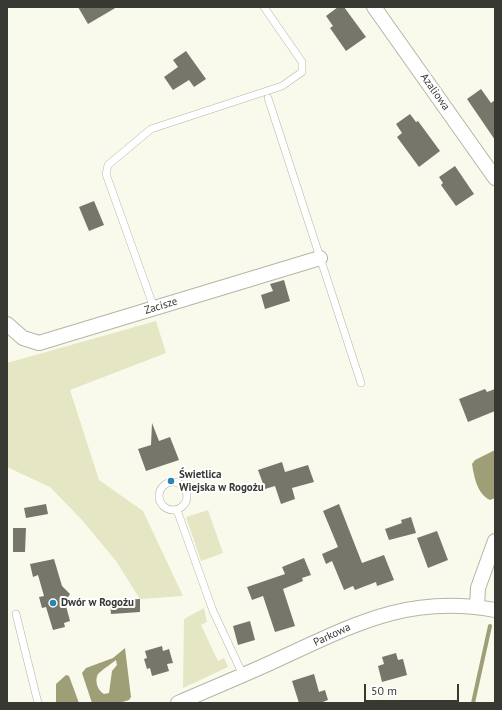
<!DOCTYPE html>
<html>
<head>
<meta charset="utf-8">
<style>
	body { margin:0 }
	#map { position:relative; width:502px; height:710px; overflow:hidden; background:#f9faeb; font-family:"PT Sans",sans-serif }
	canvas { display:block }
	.frame { position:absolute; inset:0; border:8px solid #393933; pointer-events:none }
	.scale { position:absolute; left:364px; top:684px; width:95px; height:18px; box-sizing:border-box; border:2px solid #393933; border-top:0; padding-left:5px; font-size:12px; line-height:14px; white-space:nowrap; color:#393933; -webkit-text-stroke:3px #fff; paint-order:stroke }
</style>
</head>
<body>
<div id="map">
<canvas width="502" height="710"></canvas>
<div class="frame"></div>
<div class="scale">50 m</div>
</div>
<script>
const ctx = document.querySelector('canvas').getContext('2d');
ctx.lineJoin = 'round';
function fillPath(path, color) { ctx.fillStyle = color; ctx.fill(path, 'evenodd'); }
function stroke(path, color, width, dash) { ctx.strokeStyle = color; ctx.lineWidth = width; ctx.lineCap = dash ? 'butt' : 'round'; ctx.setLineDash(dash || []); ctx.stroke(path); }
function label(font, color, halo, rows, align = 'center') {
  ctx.font = font + ' "PT Sans",sans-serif'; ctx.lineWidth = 4; ctx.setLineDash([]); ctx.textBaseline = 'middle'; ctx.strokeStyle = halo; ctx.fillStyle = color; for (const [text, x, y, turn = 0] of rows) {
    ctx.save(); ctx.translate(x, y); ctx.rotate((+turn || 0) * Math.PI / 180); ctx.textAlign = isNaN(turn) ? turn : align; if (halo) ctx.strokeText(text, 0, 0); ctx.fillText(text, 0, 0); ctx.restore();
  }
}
fillPath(new Path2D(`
	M 156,321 L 166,353 L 70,390 L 99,480 L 143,511 L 183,596 L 140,599 L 116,561 L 82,520 L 50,487 L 7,467 L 7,363 Z
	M 208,510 L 223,553 L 201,561 L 186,517 Z
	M 204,608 L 207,622 L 201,625 L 218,661 L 224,658 L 228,667 L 183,688 L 184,619 Z`), '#e5e6c3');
fillPath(new Path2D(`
	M 495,450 L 495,498 L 490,500 C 477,494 474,476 472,464 L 475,460 Z
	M 125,648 L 131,697 L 129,700 L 119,703 L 92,703 L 82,673 L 86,668 L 113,658 ZM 116,660 L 117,665 L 112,671 L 109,693 L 104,694 C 98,691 94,681 98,674 C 102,670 111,664 116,660 Z
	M 66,675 L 69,676 L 79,703 L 56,703 L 56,684 Z`), '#9f9f77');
stroke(new Path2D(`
	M 473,703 L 490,626`), '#9f9f77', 4);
fillPath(new Path2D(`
	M 78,7 L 117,7 L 88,24 Z
	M 338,7 L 344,7 L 366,37 L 346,51 L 330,28 L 333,26 L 326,16 Z
	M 186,51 L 206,79 L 194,87 L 189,80 L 173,90 L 164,77 L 178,67 L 173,60 Z
	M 481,89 L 491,103 L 495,100 L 495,140 L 467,99 Z
	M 410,114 L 416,122 L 418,121 L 440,151 L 419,167 L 397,137 L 402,133 L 396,124 Z
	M 455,166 L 474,194 L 456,206 L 441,185 L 443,183 L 439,177 Z
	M 94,201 L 104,225 L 89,231 L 79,207 Z
	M 284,280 L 290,301 L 265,309 L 261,295 L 273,291 L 270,284 Z
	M 485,389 L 487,392 L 495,389 L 495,411 L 468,422 L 459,399 Z
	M 152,423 L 159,441 L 170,437 L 179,460 L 146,471 L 138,449 L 151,445 Z
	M 282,462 L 285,472 L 308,465 L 314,482 L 292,488 L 295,499 L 281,504 L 275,486 L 265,489 L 258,470 Z
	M 46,504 L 48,514 L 26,518 L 24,508 Z
	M 339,504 L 362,563 L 384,555 L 394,580 L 377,586 L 376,582 L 355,590 L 353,586 L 344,590 L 332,561 L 326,564 L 322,554 L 338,547 L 323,511 Z
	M 411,517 L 416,533 L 389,540 L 385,529 L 402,523 L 401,520 Z
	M 13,528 L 26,528 L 25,552 L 13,552 Z
	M 437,531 L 448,560 L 428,568 L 417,538 Z
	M 304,558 L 311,575 L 302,578 L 303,581 L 283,589 L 295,626 L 275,632 L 263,596 L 252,600 L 247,587 L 285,574 L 282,567 Z
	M 54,559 L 62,586 L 70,594 L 65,602 L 70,621 L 64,623 L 65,627 L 53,630 L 46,607 L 42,608 L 39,597 L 44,596 L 38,575 L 33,577 L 30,564 Z
	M 140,599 L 140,612 L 111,614 L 110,601 Z
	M 250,621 L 255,640 L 238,645 L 233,626 Z
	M 162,646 L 163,651 L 169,649 L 173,663 L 167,664 L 169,671 L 152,676 L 150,668 L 147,669 L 144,659 L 147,658 L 145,651 Z
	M 396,653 L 398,660 L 403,659 L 407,675 L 382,682 L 378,666 L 384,664 L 382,657 Z
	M 314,674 L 319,692 L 325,690 L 328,700 L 320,703 L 299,703 L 292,681 Z`), '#76766a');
const service = new Path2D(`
	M 268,98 L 361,383
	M 154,308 L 106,174 L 108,165 L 151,129 L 282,86 L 302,72 L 302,62 L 264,7
	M159 496a14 14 0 1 1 28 0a14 14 0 1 1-28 0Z
	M 177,510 L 213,611 L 243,675
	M 16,614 L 38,703`);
const minor = new Path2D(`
	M 374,7 L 495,178
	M 7,324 L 23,338 L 39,343 L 320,258
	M 477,607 L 478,588 L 495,541
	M 178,703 C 212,688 247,674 281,658 C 355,624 410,594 495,610`);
stroke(service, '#b4b5a7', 8);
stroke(minor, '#b4b5a7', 16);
stroke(service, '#fff', 7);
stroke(minor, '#fff', 14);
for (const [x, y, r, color] of [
	[171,481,4,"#2c84b2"],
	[53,603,4,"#2c84b2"]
]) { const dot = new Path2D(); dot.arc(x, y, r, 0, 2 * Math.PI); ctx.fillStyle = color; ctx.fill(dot); stroke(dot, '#fff', 1.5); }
label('11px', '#393933', '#fff', [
	["Azaliowa",435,92,55],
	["Zacisze",161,306,-17],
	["Parkowa",332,635,-25]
]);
label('bold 11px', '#393933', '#fff', [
	["Świetlica",179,475],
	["Wiejska w Rogożu",179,488],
	["Dwór w Rogożu",61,603]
], 'left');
</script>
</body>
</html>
